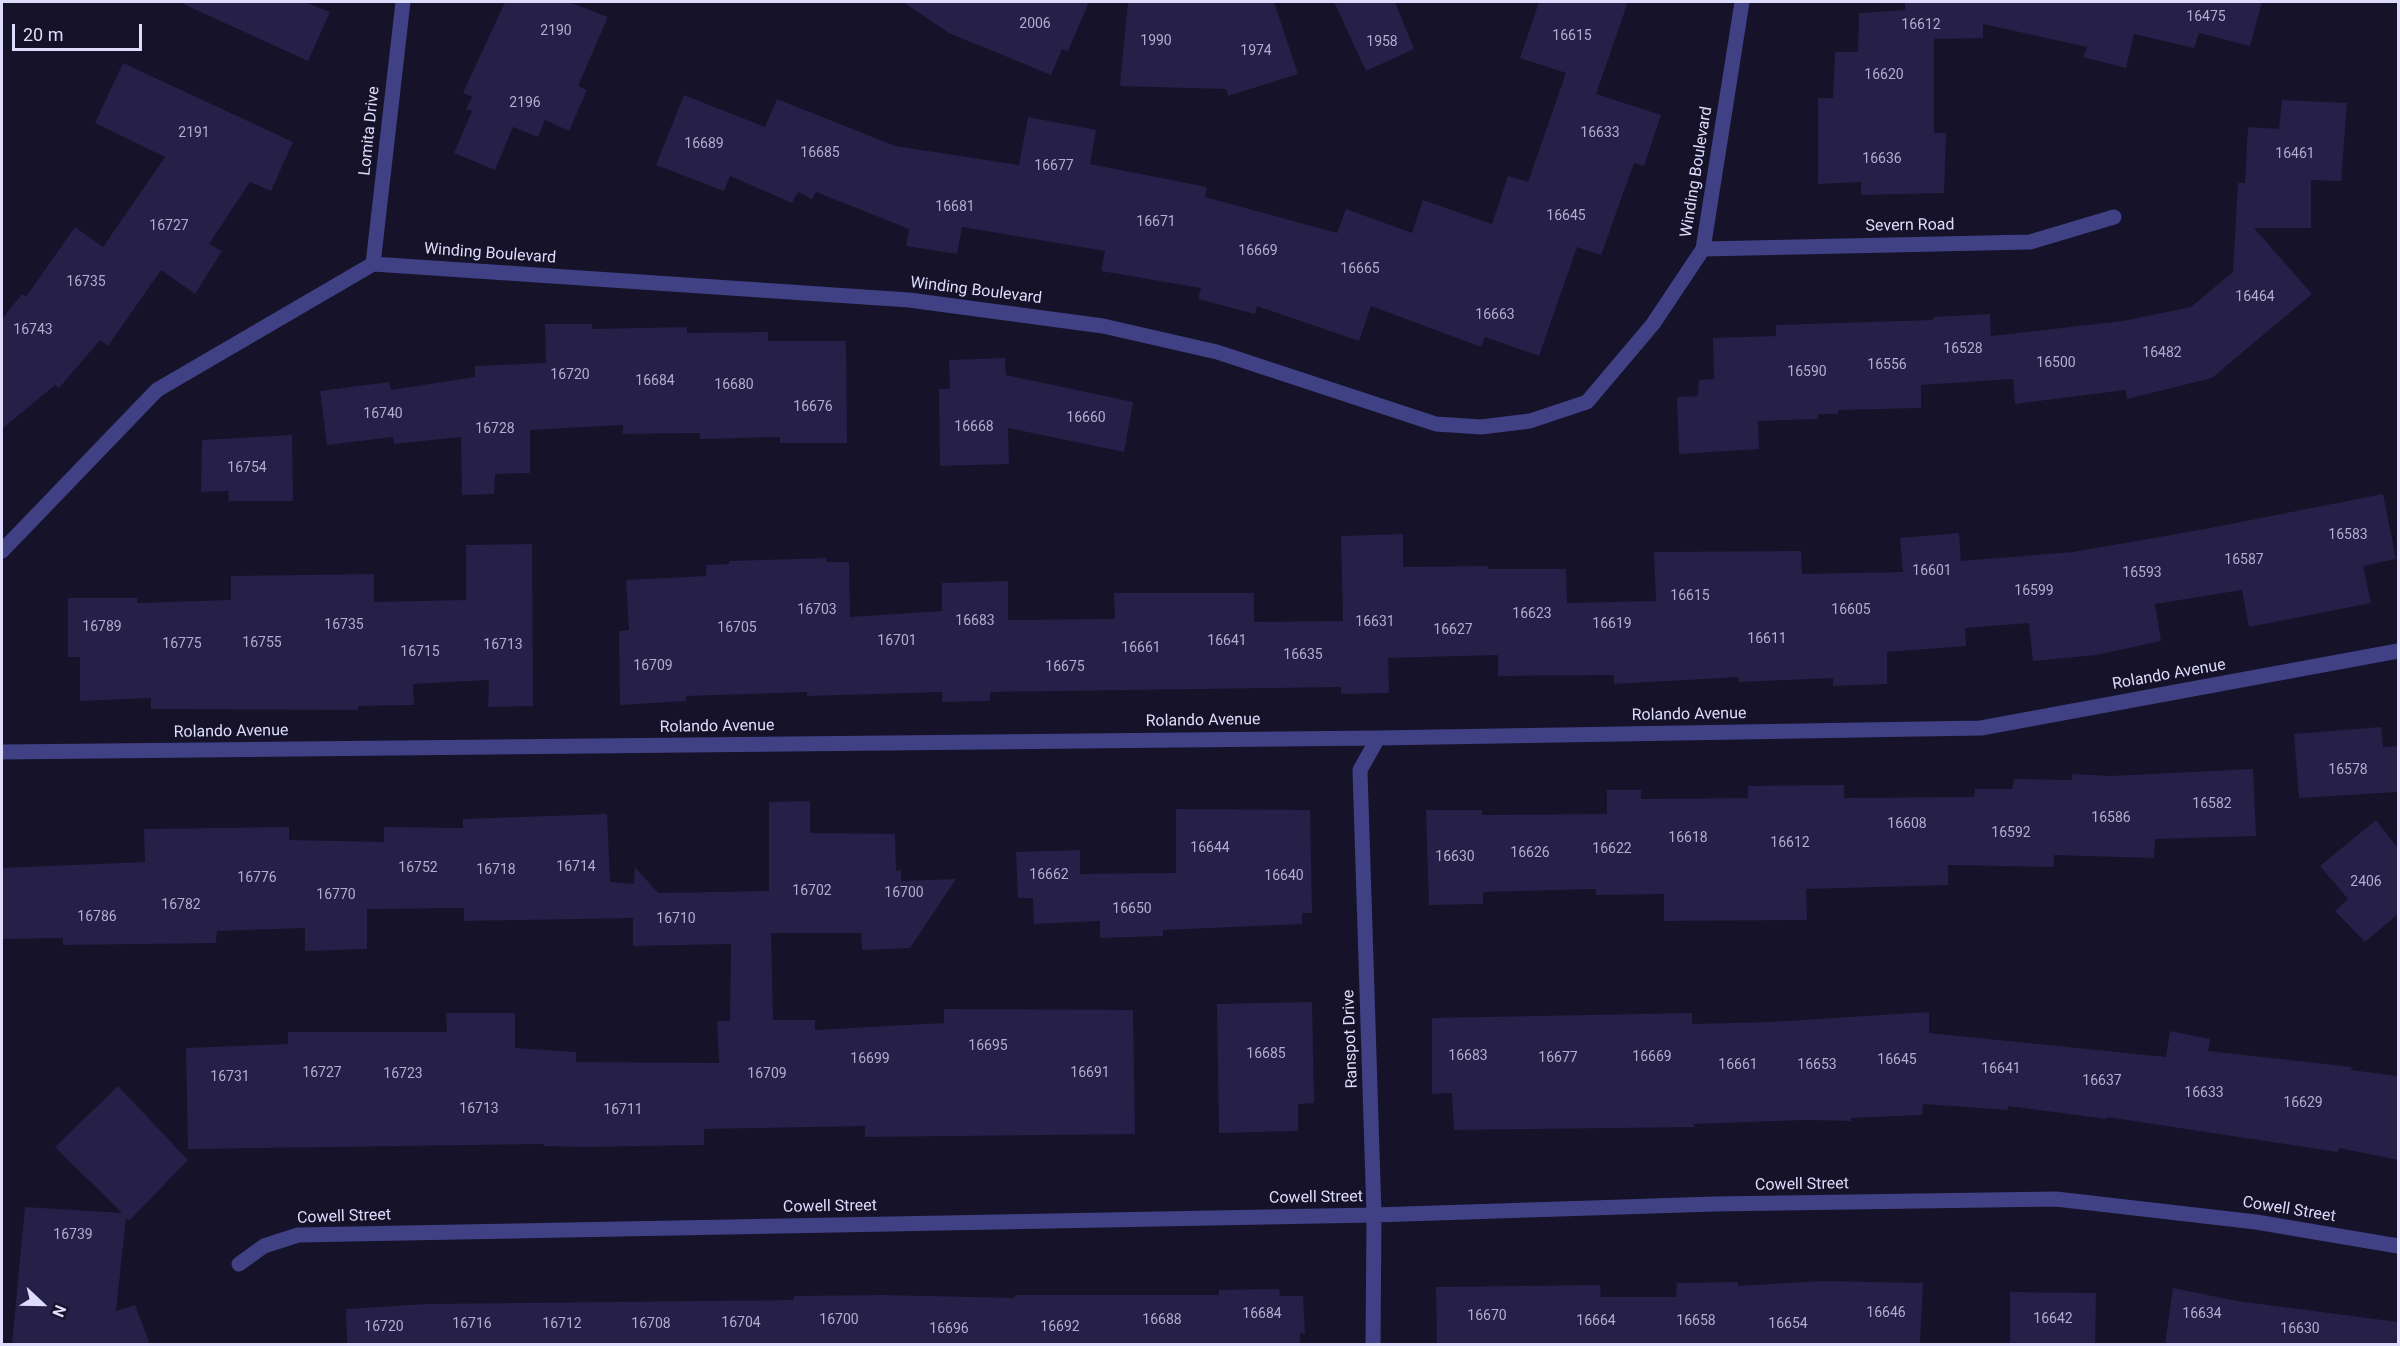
<!DOCTYPE html>
<html>
<head>
<meta charset="utf-8">
<style>
	body { margin:0 }
	#map { position:relative; width:2400px; height:1346px; overflow:hidden; background:#151229; font-family:Roboto,sans-serif }
	canvas { display:block }
	.frame { position:absolute; inset:0; border:3px solid #dedcfd; pointer-events:none }
	.north { position:absolute; left:12px; top:1274px; width:60px; height:60px; -webkit-text-stroke:4px #151229; paint-order:stroke; rotate:112deg; font-size:16px; font-weight:700; line-height:24px; text-align:center; color:#dedcfd }
	.north::after { content:''; display:block; margin:auto; width:21px; height:27px; background:#dedcfd; clip-path:polygon(50% 0,100% 100%,50% 72%,0 100%) }
	.scale { position:absolute; left:12px; top:24px; width:130px; height:27px; box-sizing:border-box; border:3px solid #dedcfd; border-top:0; padding-left:8px; font-size:18px; line-height:21px; white-space:nowrap; color:#dedcfd; -webkit-text-stroke:4px #151229; paint-order:stroke }
</style>
</head>
<body>
<div id="map">
<canvas width="2400" height="1346"></canvas>
<div class="frame"></div>
<div class="north">N</div>
<div class="scale">20 m</div>
</div>
<script>
const ctx = document.querySelector('canvas').getContext('2d');
ctx.lineJoin = 'round';
function fillPath(path, color) { ctx.fillStyle = color; ctx.fill(path, 'evenodd'); }
function stroke(path, color, width, dash) { ctx.strokeStyle = color; ctx.lineWidth = width; ctx.lineCap = dash ? 'butt' : 'round'; ctx.setLineDash(dash || []); ctx.stroke(path); }
function label(font, color, halo, rows, align = 'center') {
  ctx.font = font + ' Roboto,sans-serif'; ctx.lineWidth = 5; ctx.setLineDash([]); ctx.textBaseline = 'middle'; ctx.strokeStyle = halo; ctx.fillStyle = color; for (const [text, x, y, turn = 0] of rows) {
    ctx.save(); ctx.translate(x, y); ctx.rotate((+turn || 0) * Math.PI / 180); ctx.textAlign = isNaN(turn) ? turn : align; if (halo) ctx.strokeText(text, 0, 0); ctx.fillText(text, 0, 0); ctx.restore();
  }
}
fillPath(new Path2D(`
	M 179,2 L 305,2 L 330,12 L 308,61 Z
	M 505,2 L 569,2 L 608,17 L 578,86 L 587,90 L 569,131 L 545,120 L 538,137 L 513,127 L 495,170 L 454,153 L 472,111 L 466,109 L 472,97 L 463,93 Z
	M 903,2 L 1089,2 L 1068,51 L 1062,49 L 1051,75 L 949,33 Z
	M 1128,2 L 1274,2 L 1298,74 L 1228,96 L 1226,89 L 1120,86 Z
	M 1334,2 L 1395,2 L 1414,49 L 1366,71 Z
	M 1539,2 L 1628,2 L 1596,94 L 1661,115 L 1644,166 L 1634,163 L 1601,255 L 1577,247 L 1539,356 L 1485,337 L 1481,347 L 1371,306 L 1359,341 L 1257,306 L 1255,314 L 1198,299 L 1201,288 L 1101,271 L 1105,251 L 962,227 L 957,254 L 906,246 L 909,229 L 816,192 L 812,199 L 798,192 L 792,203 L 730,176 L 724,191 L 656,165 L 684,95 L 765,127 L 777,99 L 895,146 L 1019,165 L 1028,117 L 1096,130 L 1090,164 L 1207,187 L 1205,197 L 1337,233 L 1346,209 L 1412,233 L 1423,200 L 1492,224 L 1508,176 L 1528,182 L 1566,73 L 1520,58 Z
	M 1905,2 L 2262,2 L 2250,46 L 2199,33 L 2194,48 L 2134,34 L 2126,68 L 2083,57 L 2087,47 L 1983,24 L 1983,38 L 1934,39 L 1934,133 L 1946,133 L 1944,193 L 1861,195 L 1861,182 L 1818,184 L 1818,98 L 1833,98 L 1835,52 L 1858,52 L 1859,13 L 1905,10 Z
	M 123,63 L 293,142 L 271,191 L 250,182 L 209,244 L 222,251 L 195,294 L 161,270 L 108,346 L 100,340 L 59,388 L 55,385 L 2,429 L 2,319 L 22,294 L 26,297 L 75,227 L 103,247 L 165,157 L 95,123 Z
	M 2282,100 L 2347,103 L 2341,181 L 2311,180 L 2311,228 L 2254,228 L 2312,294 L 2212,378 L 2127,399 L 2125,390 L 2015,404 L 2013,379 L 1921,385 L 1921,408 L 1838,410 L 1838,414 L 1818,414 L 1818,419 L 1758,421 L 1759,449 L 1679,454 L 1677,397 L 1698,396 L 1699,380 L 1714,379 L 1713,338 L 1776,336 L 1776,325 L 1933,320 L 1933,317 L 1990,314 L 1991,336 L 2123,321 L 2191,307 L 2233,272 L 2238,183 L 2245,183 L 2248,127 L 2279,129 Z
	M 545,324 L 592,324 L 592,329 L 687,327 L 687,333 L 768,332 L 768,341 L 846,341 L 847,443 L 780,443 L 780,437 L 700,439 L 700,433 L 623,434 L 623,425 L 530,430 L 530,473 L 495,474 L 494,494 L 462,495 L 461,437 L 394,444 L 393,437 L 327,445 L 320,391 L 389,382 L 391,390 L 475,377 L 475,366 L 546,363 Z
	M 1005,358 L 1006,375 L 1133,402 L 1124,452 L 1008,428 L 1009,464 L 940,466 L 939,389 L 950,389 L 949,360 Z
	M 292,435 L 293,501 L 229,501 L 228,491 L 201,492 L 202,440 Z
	M 2383,494 L 2396,559 L 2363,566 L 2371,603 L 2249,627 L 2242,590 L 2155,604 L 2161,641 L 2096,655 L 2033,661 L 2029,623 L 1965,628 L 1966,646 L 1887,652 L 1887,684 L 1833,686 L 1833,678 L 1739,682 L 1739,677 L 1614,684 L 1614,675 L 1498,676 L 1498,655 L 1388,658 L 1389,693 L 1341,694 L 1341,687 L 990,692 L 990,701 L 942,702 L 942,692 L 807,696 L 807,692 L 686,696 L 686,701 L 620,705 L 619,631 L 629,630 L 626,580 L 706,576 L 706,565 L 729,564 L 730,561 L 827,558 L 826,562 L 849,562 L 850,617 L 942,611 L 942,583 L 1008,581 L 1008,620 L 1115,619 L 1114,593 L 1254,593 L 1254,622 L 1343,621 L 1341,536 L 1403,534 L 1403,567 L 1488,566 L 1488,569 L 1566,569 L 1567,603 L 1656,601 L 1654,552 L 1801,551 L 1802,574 L 1903,572 L 1900,538 L 1959,533 L 1961,561 L 2073,552 L 2205,529 Z
	M 532,544 L 533,706 L 488,707 L 489,680 L 413,684 L 414,705 L 358,706 L 358,710 L 151,709 L 151,698 L 80,701 L 80,657 L 68,657 L 68,598 L 137,598 L 137,603 L 231,600 L 231,576 L 374,574 L 374,602 L 466,600 L 466,545 Z
	M 2381,727 L 2383,747 L 2398,746 L 2398,792 L 2299,798 L 2294,734 Z
	M 2253,769 L 2256,836 L 2155,839 L 2154,858 L 2054,855 L 2054,867 L 1948,865 L 1948,885 L 1806,889 L 1807,920 L 1664,921 L 1664,894 L 1596,895 L 1596,889 L 1483,892 L 1483,904 L 1429,905 L 1426,810 L 1482,810 L 1482,815 L 1607,814 L 1607,790 L 1641,790 L 1641,799 L 1748,798 L 1748,786 L 1844,785 L 1844,798 L 1974,797 L 1975,789 L 2012,789 L 2014,779 L 2072,780 L 2072,774 L 2110,776 Z
	M 810,801 L 810,833 L 895,834 L 896,871 L 901,870 L 901,881 L 956,879 L 910,948 L 862,950 L 861,933 L 771,933 L 773,1020 L 815,1020 L 815,1030 L 944,1023 L 944,1009 L 1133,1010 L 1135,1134 L 865,1137 L 865,1126 L 704,1129 L 704,1145 L 583,1147 L 544,1146 L 544,1144 L 188,1149 L 186,1048 L 288,1044 L 288,1032 L 447,1032 L 446,1013 L 515,1013 L 515,1048 L 576,1052 L 576,1062 L 719,1063 L 717,1021 L 730,1021 L 731,944 L 633,946 L 633,918 L 464,921 L 464,908 L 367,909 L 367,949 L 305,951 L 305,928 L 217,931 L 216,943 L 63,945 L 63,938 L 2,939 L 2,868 L 145,862 L 144,829 L 289,827 L 289,840 L 384,842 L 384,827 L 463,828 L 463,819 L 607,814 L 610,882 L 634,884 L 635,867 L 658,893 L 769,891 L 769,802 Z
	M 1176,809 L 1310,810 L 1312,913 L 1302,913 L 1302,924 L 1163,930 L 1163,936 L 1100,938 L 1100,921 L 1034,924 L 1033,898 L 1018,898 L 1016,852 L 1080,850 L 1080,874 L 1176,873 Z
	M 2376,820 L 2398,848 L 2398,914 L 2365,942 L 2335,911 L 2348,899 L 2320,866 Z
	M 1312,1002 L 1314,1103 L 1298,1104 L 1298,1131 L 1219,1133 L 1217,1004 Z
	M 1929,1012 L 1929,1033 L 2166,1057 L 2170,1031 L 2210,1039 L 2208,1051 L 2352,1067 L 2351,1070 L 2398,1076 L 2398,1160 L 2339,1148 L 2338,1152 L 2107,1117 L 2107,1119 L 2008,1106 L 2008,1110 L 1923,1104 L 1922,1115 L 1851,1118 L 1851,1121 L 1805,1120 L 1694,1124 L 1694,1127 L 1454,1130 L 1452,1093 L 1432,1094 L 1432,1018 L 1692,1013 L 1692,1024 L 1770,1022 Z
	M 118,1086 L 188,1160 L 129,1221 L 126,1218 L 116,1311 L 135,1305 L 150,1344 L 12,1344 L 25,1207 L 122,1213 L 55,1147 Z
	M 1821,1281 L 1923,1283 L 1920,1344 L 1437,1344 L 1436,1287 L 1600,1285 L 1601,1297 L 1676,1297 L 1677,1283 L 1738,1282 L 1738,1286 Z
	M 2173,1288 L 2237,1301 L 2398,1322 L 2398,1344 L 2165,1344 Z
	M 1279,1289 L 1280,1296 L 1303,1296 L 1305,1334 L 1300,1333 L 1300,1344 L 347,1344 L 346,1309 L 426,1304 L 794,1300 L 794,1296 L 883,1295 L 1015,1298 L 1015,1295 L 1219,1295 L 1219,1290 Z
	M 2010,1292 L 2096,1293 L 2095,1344 L 2010,1344 Z`), '#261f48');
stroke(new Path2D(`
	M 1703,249 L 2030,242 L 2114,217
	M 373,264 L 403,2
	M 2,551 L 157,390 L 373,264 L 909,300 L 1103,326 L 1217,352 L 1436,424 L 1481,427 L 1530,421 L 1587,402 L 1653,324 L 1703,249 L 1742,2
	M 2,752 L 1378,738 L 1981,728 L 2398,651
	M 239,1264 L 264,1246 L 298,1235 L 1374,1215 L 1714,1204 L 2056,1199 L 2256,1222 L 2398,1246
	M 1373,1344 L 1374,1215 L 1360,770 L 1378,738`), '#404084', 15);
label('14px', '#b0add0', null, [
	["16475",2206,17],
	["2006",1035,24],
	["16612",1921,25],
	["2190",556,31],
	["16615",1572,36],
	["1990",1156,41],
	["1958",1382,42],
	["1974",1256,51],
	["16620",1884,75],
	["2196",525,103],
	["2191",194,133],
	["16633",1600,133],
	["16689",704,144],
	["16685",820,153],
	["16461",2295,154],
	["16636",1882,159],
	["16677",1054,166],
	["16681",955,207],
	["16645",1566,216],
	["16671",1156,222],
	["16727",169,226],
	["16669",1258,251],
	["16665",1360,269],
	["16735",86,282],
	["16464",2255,297],
	["16663",1495,315],
	["16743",33,330],
	["16528",1963,349],
	["16482",2162,353],
	["16500",2056,363],
	["16556",1887,365],
	["16590",1807,372],
	["16720",570,375],
	["16684",655,381],
	["16680",734,385],
	["16676",813,407],
	["16740",383,414],
	["16660",1086,418],
	["16668",974,427],
	["16728",495,429],
	["16754",247,468],
	["16583",2348,535],
	["16587",2244,560],
	["16601",1932,571],
	["16593",2142,573],
	["16599",2034,591],
	["16615",1690,596],
	["16703",817,610],
	["16605",1851,610],
	["16623",1532,614],
	["16683",975,621],
	["16631",1375,622],
	["16619",1612,624],
	["16735",344,625],
	["16789",102,627],
	["16705",737,628],
	["16627",1453,630],
	["16611",1767,639],
	["16701",897,641],
	["16641",1227,641],
	["16755",262,643],
	["16775",182,644],
	["16713",503,645],
	["16661",1141,648],
	["16715",420,652],
	["16635",1303,655],
	["16709",653,666],
	["16675",1065,667],
	["16578",2348,770],
	["16582",2212,804],
	["16586",2111,818],
	["16608",1907,824],
	["16592",2011,833],
	["16618",1688,838],
	["16612",1790,843],
	["16644",1210,848],
	["16622",1612,849],
	["16626",1530,853],
	["16630",1455,857],
	["16714",576,867],
	["16752",418,868],
	["16718",496,870],
	["16662",1049,875],
	["16640",1284,876],
	["16776",257,878],
	["2406",2366,882],
	["16702",812,891],
	["16700",904,893],
	["16770",336,895],
	["16782",181,905],
	["16650",1132,909],
	["16786",97,917],
	["16710",676,919],
	["16695",988,1046],
	["16685",1266,1054],
	["16683",1468,1056],
	["16669",1652,1057],
	["16677",1558,1058],
	["16699",870,1059],
	["16645",1897,1060],
	["16661",1738,1065],
	["16653",1817,1065],
	["16641",2001,1069],
	["16727",322,1073],
	["16691",1090,1073],
	["16723",403,1074],
	["16709",767,1074],
	["16731",230,1077],
	["16637",2102,1081],
	["16633",2204,1093],
	["16629",2303,1103],
	["16713",479,1109],
	["16711",623,1110],
	["16739",73,1235],
	["16646",1886,1313],
	["16684",1262,1314],
	["16634",2202,1314],
	["16670",1487,1316],
	["16642",2053,1319],
	["16700",839,1320],
	["16688",1162,1320],
	["16664",1596,1321],
	["16658",1696,1321],
	["16704",741,1323],
	["16716",472,1324],
	["16712",562,1324],
	["16708",651,1324],
	["16654",1788,1324],
	["16720",384,1327],
	["16692",1060,1327],
	["16696",949,1329],
	["16630",2300,1329]
]);
label('16px', '#dedcfd', '#151229', [
	["Lomita Drive",370,131,-84],
	["Winding Boulevard",1697,172,-81],
	["Severn Road",1910,226,-1],
	["Winding Boulevard",490,254,4],
	["Winding Boulevard",976,291,7],
	["Rolando Avenue",2169,675,-10],
	["Rolando Avenue",1689,715,-1],
	["Rolando Avenue",1203,721,-1],
	["Rolando Avenue",717,727,-1],
	["Rolando Avenue",231,732,-1],
	["Ranspot Drive",1351,1039,-92],
	["Cowell Street",1802,1185,-1],
	["Cowell Street",1316,1198,-1],
	["Cowell Street",830,1207,-1],
	["Cowell Street",2289,1210,9],
	["Cowell Street",344,1217,-2]
]);
</script>
</body>
</html>
